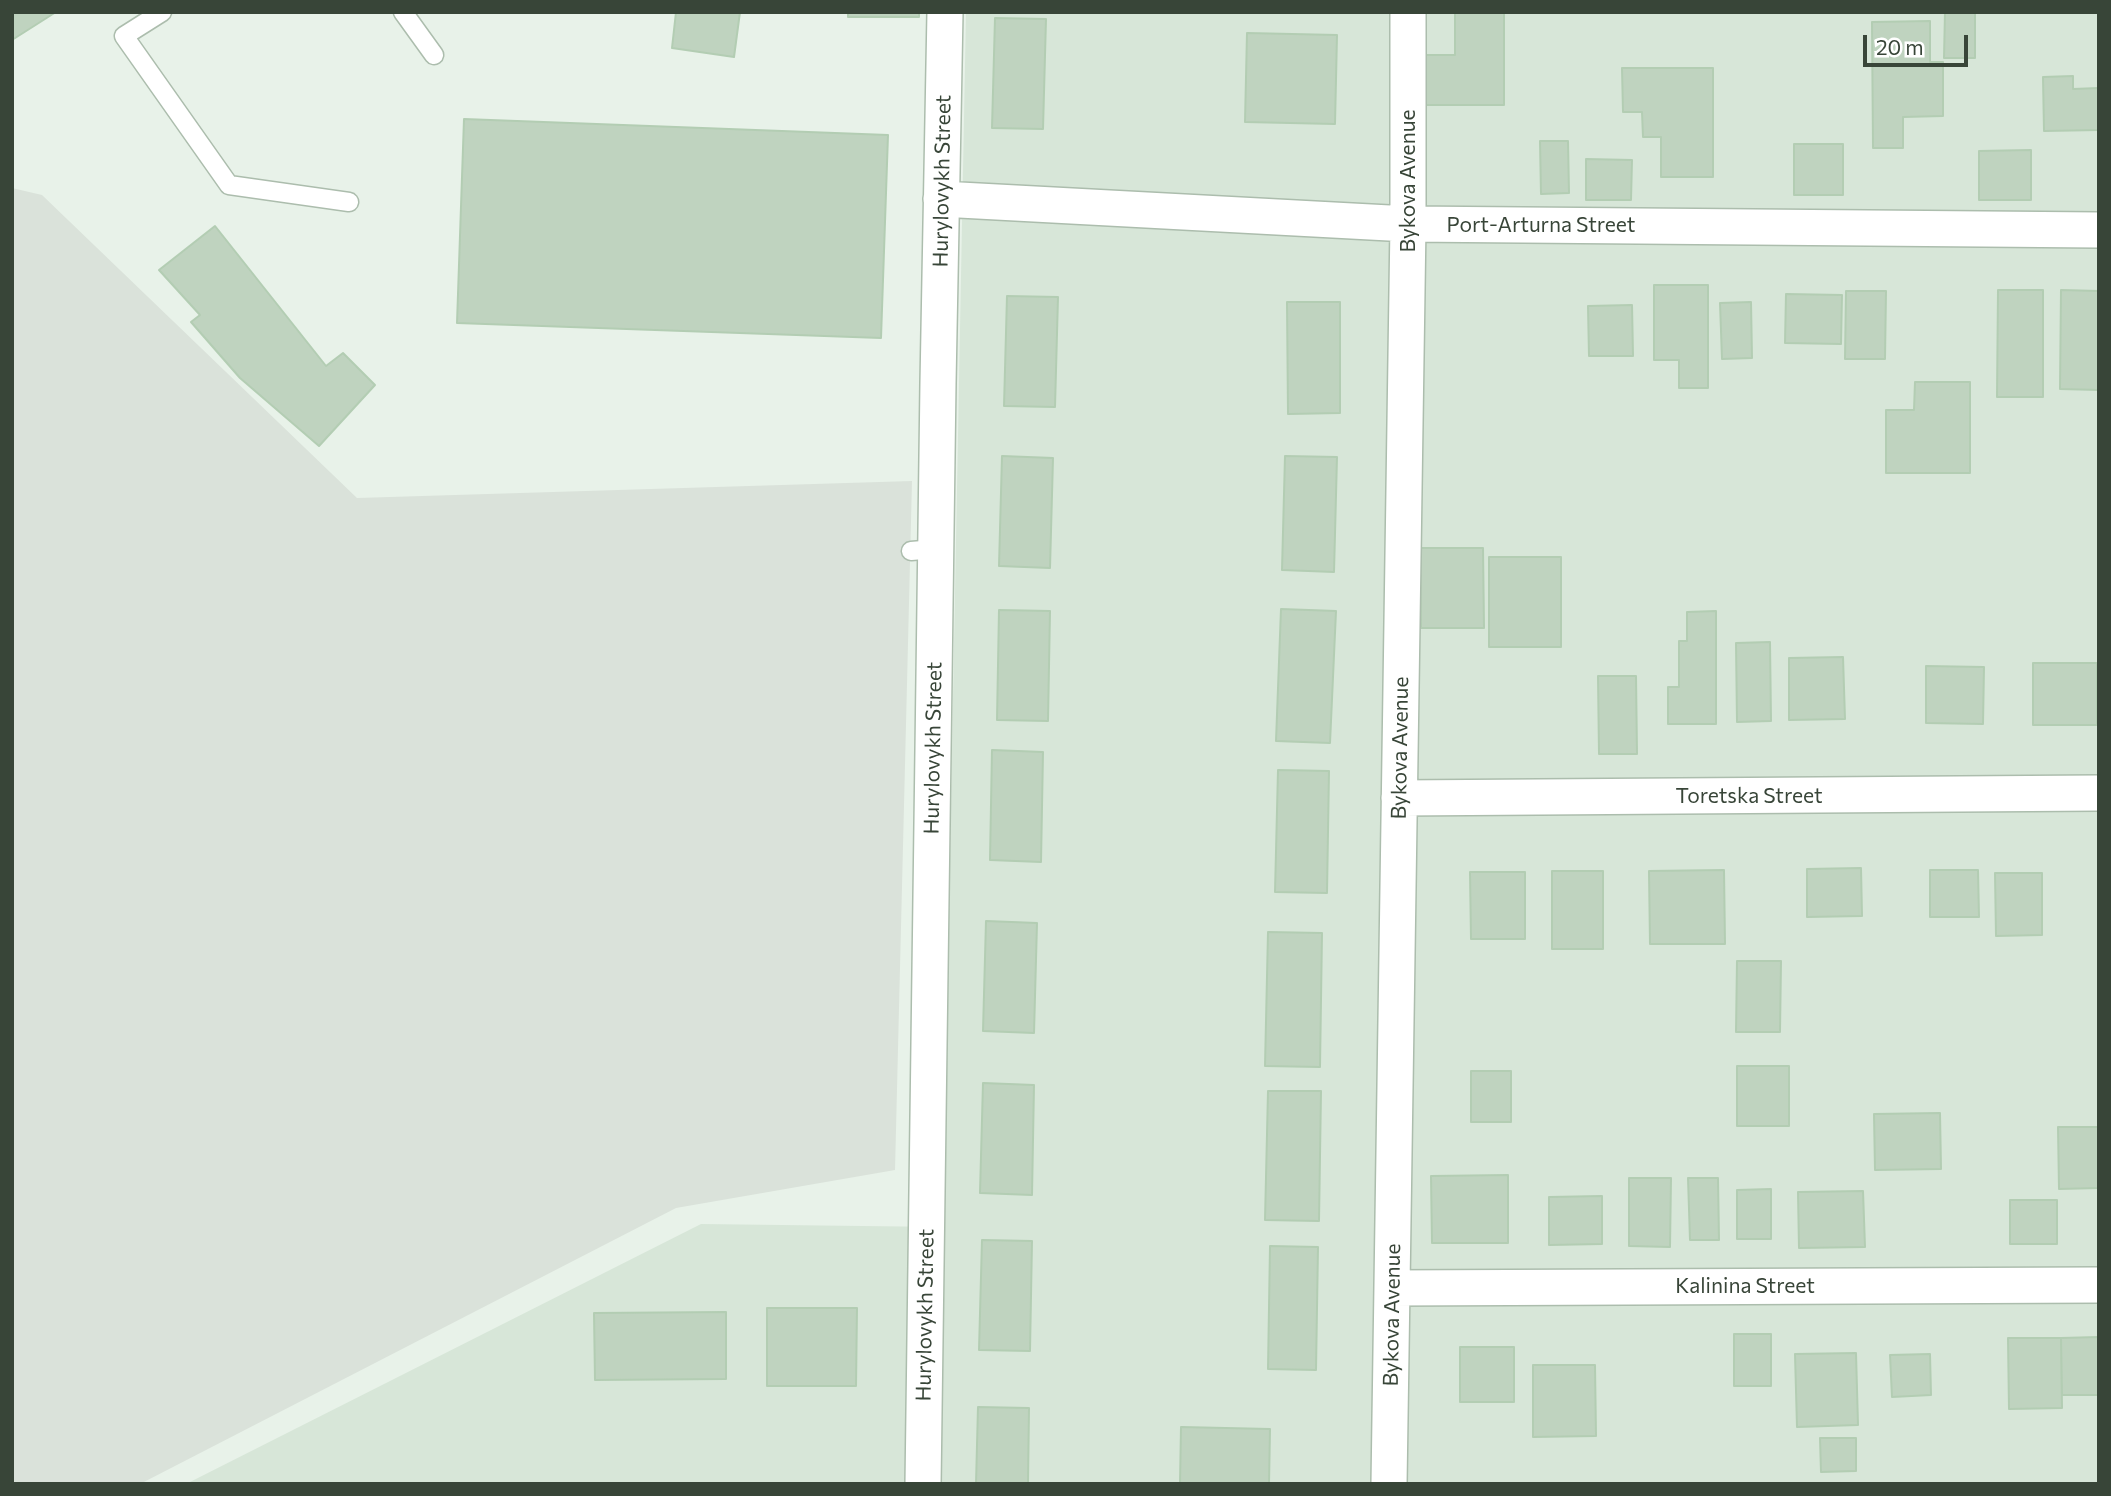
<!DOCTYPE html>
<html>
<head>
<meta charset="utf-8">
<style>
	body { margin:0 }
	#map { position:relative; width:2111px; height:1496px; overflow:hidden; background:#e8f2e9; font-family:Commissioner,sans-serif }
	canvas { display:block }
	.frame { position:absolute; inset:0; border:14px solid #384538; pointer-events:none }
	.scale { position:absolute; left:1863px; top:35px; width:105px; height:32px; box-sizing:border-box; border:4px solid #384538; border-top:0; padding-left:9px; font-size:21px; line-height:24px; white-space:nowrap; color:#384538; -webkit-text-stroke:5px #fff; paint-order:stroke }
</style>
</head>
<body>
<div id="map">
<canvas width="2111" height="1496"></canvas>
<div class="frame"></div>
<div class="scale">20 m</div>
</div>
<script>
const ctx = document.querySelector('canvas').getContext('2d');
ctx.lineJoin = 'round';
function fillPath(path, color) { ctx.fillStyle = color; ctx.fill(path, 'evenodd'); }
function stroke(path, color, width, dash) { ctx.strokeStyle = color; ctx.lineWidth = width; ctx.lineCap = dash ? 'butt' : 'round'; ctx.setLineDash(dash || []); ctx.stroke(path); }
function label(font, color, halo, rows, align = 'center') {
  ctx.font = font + ' Commissioner,sans-serif'; ctx.lineWidth = 7; ctx.setLineDash([]); ctx.textBaseline = 'middle'; ctx.strokeStyle = halo; ctx.fillStyle = color; for (const [text, x, y, turn = 0] of rows) {
    ctx.save(); ctx.translate(x, y); ctx.rotate((+turn || 0) * Math.PI / 180); ctx.textAlign = isNaN(turn) ? turn : align; if (halo) ctx.strokeText(text, 0, 0); ctx.fillText(text, 0, 0); ctx.restore();
  }
}
fillPath(new Path2D(`
	M 966,12 L 2099,12 L 2099,1484 L 186,1484 L 701,1224 L 943,1227 Z`), '#d7e6d8');
fillPath(new Path2D(`
	M 12,188 L 42,195 L 357,498 L 912,481 L 895,1170 L 676,1208 L 140,1484 L 12,1484 Z`), '#dae2da');
const building = new Path2D(`
	M 12,12 L 56,12 L 12,40 Z
	M 676,12 L 740,12 L 734,57 L 672,48 Z
	M 848,12 L 919,12 L 919,17 L 848,17 Z
	M 1455,12 L 1504,12 L 1504,105 L 1424,105 L 1424,55 L 1455,55 Z
	M 1945,12 L 1975,12 L 1975,58 L 1944,58 Z
	M 995,18 L 1046,19 L 1043,129 L 992,128 Z
	M 1930,21 L 1930,62 L 1943,62 L 1943,116 L 1903,117 L 1903,148 L 1873,148 L 1872,22 Z
	M 1247,33 L 1337,35 L 1335,124 L 1245,122 Z
	M 1622,68 L 1713,68 L 1713,177 L 1661,177 L 1661,137 L 1643,137 L 1642,112 L 1623,112 Z
	M 2073,76 L 2073,89 L 2099,88 L 2099,130 L 2044,131 L 2043,77 Z
	M 464,119 L 888,135 L 881,338 L 457,323 Z
	M 1540,141 L 1568,141 L 1569,193 L 1541,194 Z
	M 1794,144 L 1843,144 L 1843,195 L 1794,195 Z
	M 2031,150 L 2031,200 L 1979,200 L 1979,151 Z
	M 1586,159 L 1632,160 L 1631,200 L 1586,200 Z
	M 215,226 L 326,366 L 343,353 L 375,385 L 319,446 L 240,378 L 191,322 L 200,315 L 159,270 Z
	M 1654,285 L 1708,285 L 1708,388 L 1679,388 L 1679,360 L 1654,360 Z
	M 1998,290 L 2043,290 L 2043,397 L 1997,397 Z
	M 2061,290 L 2099,291 L 2099,390 L 2060,389 Z
	M 1846,291 L 1886,291 L 1885,359 L 1845,359 Z
	M 1786,294 L 1842,295 L 1841,344 L 1785,343 Z
	M 1007,296 L 1058,297 L 1055,407 L 1004,406 Z
	M 1287,302 L 1340,302 L 1340,413 L 1288,414 Z
	M 1751,302 L 1752,358 L 1722,359 L 1720,303 Z
	M 1632,305 L 1633,356 L 1589,356 L 1588,306 Z
	M 1915,382 L 1970,382 L 1970,473 L 1886,473 L 1886,410 L 1914,410 Z
	M 1002,456 L 1053,458 L 1050,568 L 999,566 Z
	M 1285,456 L 1337,457 L 1334,572 L 1282,570 Z
	M 1420,548 L 1483,548 L 1484,628 L 1421,628 Z
	M 1489,557 L 1561,557 L 1561,647 L 1489,647 Z
	M 1281,609 L 1336,611 L 1330,743 L 1276,741 Z
	M 999,610 L 1050,611 L 1048,721 L 997,720 Z
	M 1716,611 L 1716,724 L 1668,724 L 1668,687 L 1679,687 L 1679,641 L 1687,641 L 1687,612 Z
	M 1770,642 L 1771,721 L 1737,722 L 1736,643 Z
	M 1843,657 L 1845,719 L 1789,720 L 1789,658 Z
	M 2033,663 L 2097,663 L 2097,725 L 2033,725 Z
	M 1926,666 L 1984,667 L 1983,724 L 1926,723 Z
	M 1598,676 L 1636,676 L 1637,754 L 1599,754 Z
	M 992,750 L 1043,752 L 1041,862 L 990,860 Z
	M 1278,770 L 1329,771 L 1327,893 L 1275,892 Z
	M 1861,868 L 1862,916 L 1807,917 L 1807,869 Z
	M 1724,870 L 1725,944 L 1650,944 L 1649,871 Z
	M 1930,870 L 1978,870 L 1979,917 L 1930,917 Z
	M 1552,871 L 1603,871 L 1603,949 L 1552,949 Z
	M 1470,872 L 1525,872 L 1525,939 L 1471,939 Z
	M 1995,873 L 2042,873 L 2042,935 L 1996,936 Z
	M 986,921 L 1037,923 L 1034,1033 L 983,1031 Z
	M 1268,932 L 1322,933 L 1320,1067 L 1265,1066 Z
	M 1737,961 L 1781,961 L 1780,1032 L 1736,1032 Z
	M 1737,1066 L 1789,1066 L 1789,1126 L 1737,1126 Z
	M 1471,1071 L 1511,1071 L 1511,1122 L 1471,1122 Z
	M 983,1083 L 1034,1085 L 1032,1195 L 980,1193 Z
	M 1268,1091 L 1321,1091 L 1319,1221 L 1265,1220 Z
	M 1940,1113 L 1941,1169 L 1875,1170 L 1874,1114 Z
	M 2058,1127 L 2099,1127 L 2099,1188 L 2059,1189 Z
	M 1508,1175 L 1508,1243 L 1432,1243 L 1431,1176 Z
	M 1629,1178 L 1671,1178 L 1670,1247 L 1629,1246 Z
	M 1688,1178 L 1718,1178 L 1719,1240 L 1690,1240 Z
	M 1771,1189 L 1771,1239 L 1737,1239 L 1737,1190 Z
	M 1863,1191 L 1865,1247 L 1799,1248 L 1798,1192 Z
	M 1602,1196 L 1602,1244 L 1549,1245 L 1549,1197 Z
	M 2010,1200 L 2057,1200 L 2057,1244 L 2010,1244 Z
	M 982,1240 L 1032,1241 L 1030,1351 L 979,1350 Z
	M 1270,1246 L 1318,1247 L 1316,1370 L 1268,1369 Z
	M 767,1308 L 857,1308 L 856,1386 L 767,1386 Z
	M 726,1312 L 726,1379 L 595,1380 L 594,1313 Z
	M 1734,1334 L 1771,1334 L 1771,1386 L 1734,1386 Z
	M 2099,1337 L 2099,1395 L 2062,1395 L 2061,1338 Z
	M 2008,1338 L 2061,1338 L 2062,1408 L 2009,1409 Z
	M 1460,1347 L 1514,1347 L 1514,1402 L 1460,1402 Z
	M 1856,1353 L 1858,1425 L 1797,1427 L 1795,1354 Z
	M 1930,1354 L 1931,1395 L 1892,1397 L 1890,1355 Z
	M 1533,1365 L 1595,1365 L 1596,1436 L 1533,1437 Z
	M 978,1407 L 1029,1408 L 1028,1484 L 976,1484 Z
	M 1181,1427 L 1270,1429 L 1269,1484 L 1180,1484 Z
	M 1820,1438 L 1856,1438 L 1856,1471 L 1821,1472 Z`);
fillPath(building, '#bfd3bf');
stroke(building, '#b3cdb3', 2);
const service = new Path2D(`
	M 162,12 L 124,36 L 229,185 L 349,202
	M 403,12 L 434,55
	M 911,551 L 935,549`);
const minor = new Path2D(`
	M 941,199 L 1408,224 L 2099,230
	M 1399,798 L 2099,793
	M 1392,1288 L 2099,1285
	M 923,1484 L 938,383 L 945,12
	M 1389,1484 L 1408,224 L 1408,12`);
stroke(service, '#acbdad', 21);
stroke(minor, '#acbdad', 38);
stroke(service, '#fff', 18);
stroke(minor, '#fff', 35);
label('21px', '#384538', '#fff', [
	["Hurylovykh Street",942,181,-89],
	["Bykova Avenue",1408,181,-90],
	["Port-Arturna Street",1541,225],
	["Hurylovykh Street",933,748,-89],
	["Bykova Avenue",1400,748,-89],
	["Toretska Street",1749,796],
	["Kalinina Street",1745,1286],
	["Hurylovykh Street",925,1315,-89],
	["Bykova Avenue",1392,1315,-89]
]);
</script>
</body>
</html>
